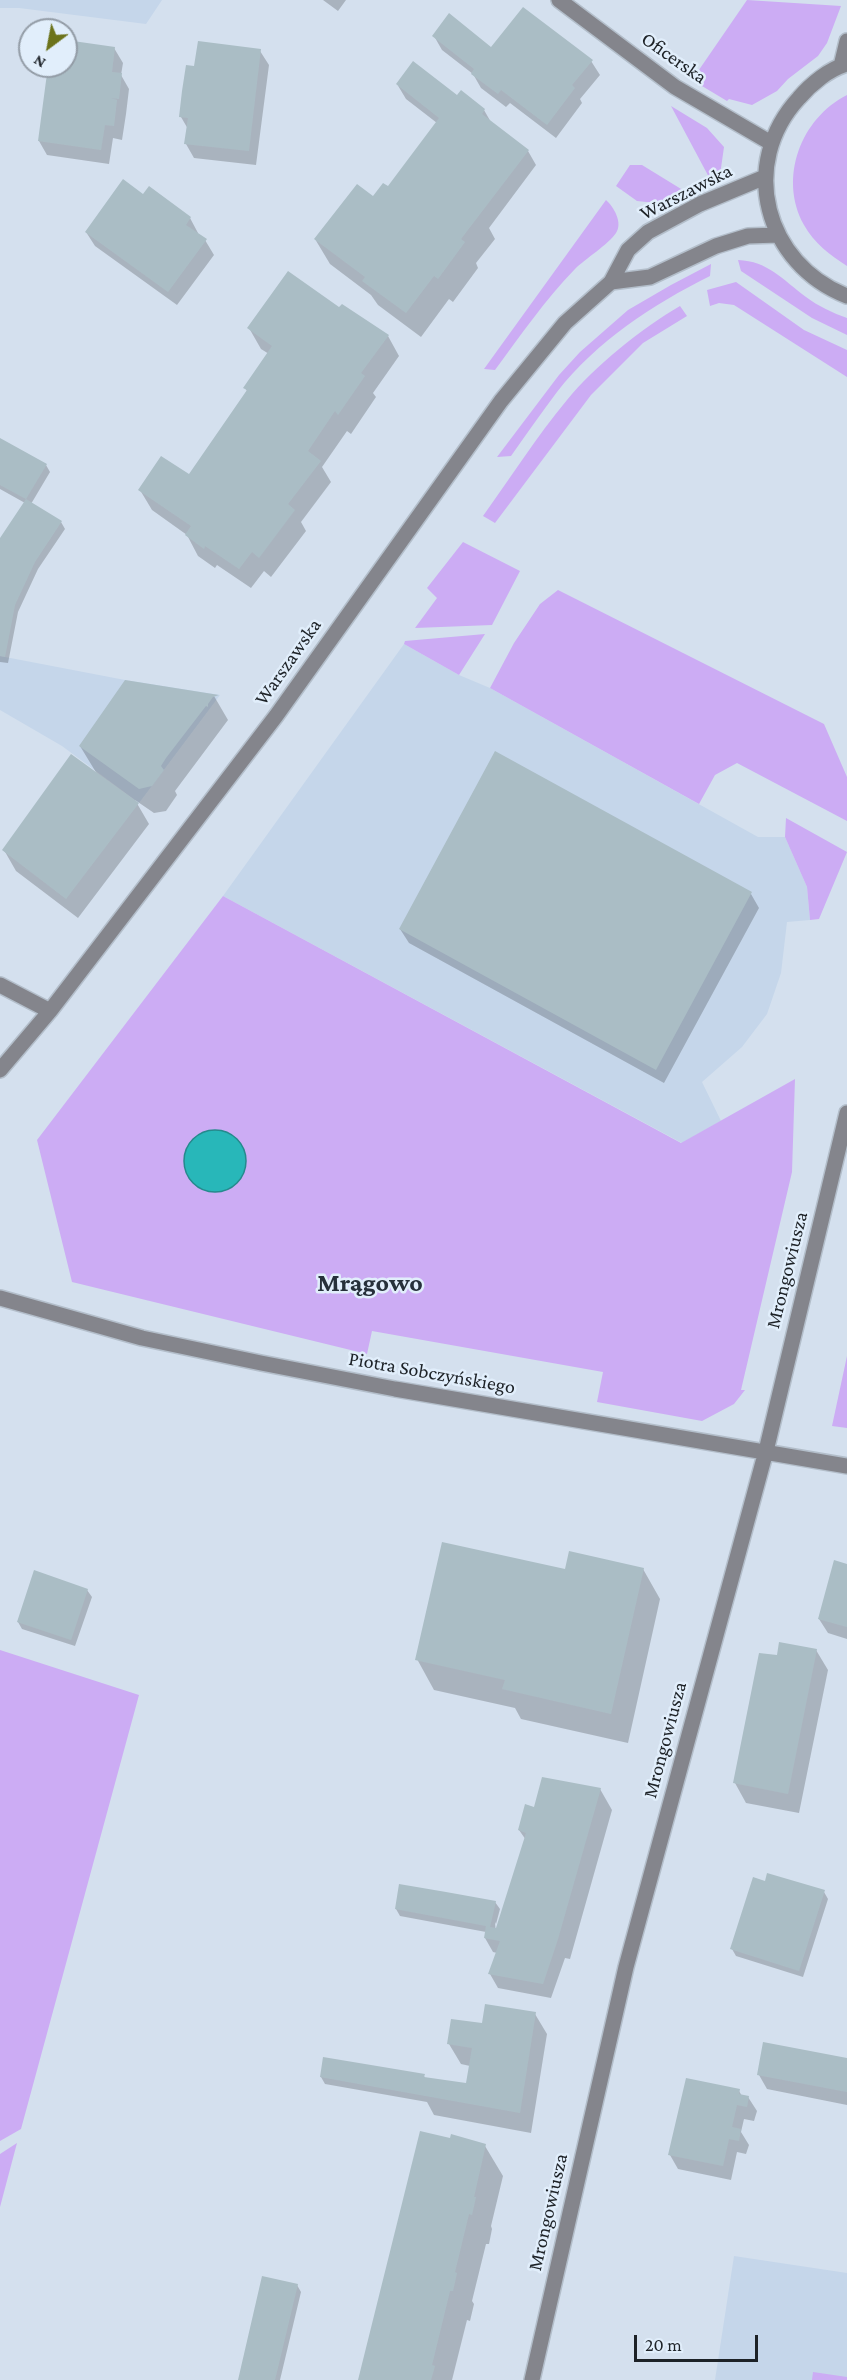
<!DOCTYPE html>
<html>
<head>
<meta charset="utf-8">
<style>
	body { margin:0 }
	#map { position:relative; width:847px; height:2380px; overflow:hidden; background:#d4e0ee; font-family:"Crimson Pro",serif }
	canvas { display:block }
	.north { position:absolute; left:18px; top:18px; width:60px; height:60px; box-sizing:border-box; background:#e1eefb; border:2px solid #939ca6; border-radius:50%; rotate:212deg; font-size:16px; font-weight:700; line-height:24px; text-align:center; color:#1d2227 }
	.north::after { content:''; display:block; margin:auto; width:21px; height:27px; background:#6c731b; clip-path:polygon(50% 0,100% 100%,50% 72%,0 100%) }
	.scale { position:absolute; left:634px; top:2335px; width:124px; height:27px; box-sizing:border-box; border:3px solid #1d2227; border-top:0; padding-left:8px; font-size:18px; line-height:21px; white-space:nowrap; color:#1d2227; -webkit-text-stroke:4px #e1eefb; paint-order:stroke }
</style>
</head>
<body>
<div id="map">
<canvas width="847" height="2380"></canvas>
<div class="north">N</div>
<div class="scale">20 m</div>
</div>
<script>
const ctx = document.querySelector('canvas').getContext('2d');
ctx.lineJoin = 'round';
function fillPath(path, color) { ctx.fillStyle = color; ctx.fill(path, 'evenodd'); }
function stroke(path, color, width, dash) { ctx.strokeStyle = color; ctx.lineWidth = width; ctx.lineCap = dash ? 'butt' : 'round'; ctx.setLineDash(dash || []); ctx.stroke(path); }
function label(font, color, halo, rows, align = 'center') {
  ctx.font = font + ' "Crimson Pro",serif'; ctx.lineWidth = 5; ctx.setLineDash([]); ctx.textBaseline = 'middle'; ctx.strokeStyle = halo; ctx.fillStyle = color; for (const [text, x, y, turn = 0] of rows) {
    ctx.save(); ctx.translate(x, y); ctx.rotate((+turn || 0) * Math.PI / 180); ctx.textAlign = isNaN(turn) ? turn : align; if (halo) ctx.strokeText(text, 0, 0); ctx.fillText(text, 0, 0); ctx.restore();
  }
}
fillPath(new Path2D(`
	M 0,0 L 162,0 L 146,24 L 19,8 L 0,8 Z
	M 404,644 L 459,675 L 490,688 L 758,837 L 785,837 L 807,887 L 810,920 L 787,922 L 781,973 L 767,1014 L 742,1047 L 702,1082 L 721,1121 L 682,1143 L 223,896 Z
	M 0,656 L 125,680 L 220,695 L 139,803 L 62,746 L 0,710 Z
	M 734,2256 L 847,2273 L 847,2380 L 715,2380 Z`), '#c5d6ea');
fillPath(new Path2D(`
	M 747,0 L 841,6 L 827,43 L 818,56 L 788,79 L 777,91 L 752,105 L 729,99 L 727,101 L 692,80 Z
	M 847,95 L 847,266 C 830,255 814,243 804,225 C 778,178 801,118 847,95 Z
	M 671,106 L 707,128 L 724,147 L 720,175 L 711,181 Z
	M 630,165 L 642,165 L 686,192 L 666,204 L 637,201 L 616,186 Z
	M 606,200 C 614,207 623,223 616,233 C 609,244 585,259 575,269 C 545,300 520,336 495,370 L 484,369 Z
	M 738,260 C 768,261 783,280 806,297 C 818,306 833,313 847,318 L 847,335 L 812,318 L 741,271 Z
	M 711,264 L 710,276 C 652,305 597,341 557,392 C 541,413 526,435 511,456 L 497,457 L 559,375 L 580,352 L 628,310 L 671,285 Z
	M 736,282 L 804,330 L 847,350 L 847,377 L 734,305 L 719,303 L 710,306 L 707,290 Z
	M 680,306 L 687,316 L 643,343 L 591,395 L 495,523 L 483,516 C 511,477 537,436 567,400 C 594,367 643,327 680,306 Z
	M 463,542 L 520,571 L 492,625 L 415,628 L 437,598 L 427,588 Z
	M 558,590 L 824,724 L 847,777 L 847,821 L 737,763 L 715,775 L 699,804 L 490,688 L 514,643 L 540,604 Z
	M 485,634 L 459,675 L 404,644 L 405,641 Z
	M 786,818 L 847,852 L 819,919 L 810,920 L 807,887 L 785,837 Z
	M 223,896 L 681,1143 L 795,1079 L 792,1172 L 741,1390 L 745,1390 L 734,1404 L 702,1421 L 597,1402 L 603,1372 L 372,1331 L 367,1354 L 72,1282 L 37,1140 Z
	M 847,1356 L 847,1428 L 832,1426 Z
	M 0,1650 L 139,1695 L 21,2129 L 0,2141 Z
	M 17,2143 L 0,2207 L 0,2154 Z
	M 813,2372 L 847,2377 L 847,2380 L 812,2380 Z`), '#ccacf4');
const water = new Path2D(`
	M184 1161a31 31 0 1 1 62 0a31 31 0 1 1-62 0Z`);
fillPath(water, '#28b7b9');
stroke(water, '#258a8d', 1.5);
fillPath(new Path2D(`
	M 323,0 L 346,0 L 338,11 Z
	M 434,36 L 491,49 L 591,61 L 600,75 L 580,99 L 582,103 L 556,138 L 510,103 L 506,107 L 481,88 L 473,74 L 442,50 Z
	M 66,42 L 114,48 L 123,63 L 121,75 L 129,89 L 126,114 L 122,140 L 113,138 L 109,164 L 47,155 L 39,141 L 49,66 L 66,66 Z
	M 260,51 L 269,65 L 256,165 L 194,158 L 186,144 L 188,129 L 181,117 L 196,68 Z
	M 397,84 L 458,97 L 484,110 L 492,124 L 528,151 L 536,165 L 489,228 L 495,239 L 476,263 L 478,268 L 453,302 L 449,299 L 421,337 L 378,305 L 371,295 L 330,264 L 315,239 L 388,189 L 437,123 L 406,99 Z
	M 149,188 L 190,218 L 198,233 L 197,234 L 205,240 L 214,255 L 177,305 L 95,246 L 86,232 L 143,196 Z
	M 339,309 L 388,336 L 399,356 L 373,393 L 376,397 L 351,434 L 347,431 L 322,467 L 331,482 L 301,522 L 306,531 L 271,577 L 264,571 L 251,588 L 217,565 L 215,568 L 198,556 L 187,535 L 152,510 L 140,490 L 190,476 L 247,391 L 245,388 L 269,354 L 261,349 L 249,328 Z
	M 0,439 L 46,465 L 50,472 L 31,504 L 61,522 L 65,529 L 38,569 L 18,612 L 8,663 L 0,662 L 0,541 L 25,503 L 0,489 Z
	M 214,696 L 228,720 L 175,791 L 177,795 L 166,811 L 154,813 L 135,800 L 149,824 L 78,918 L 16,871 L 4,850 L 97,774 L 80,746 Z
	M 751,894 L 759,908 L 664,1083 L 409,943 L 400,929 Z
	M 847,1565 L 847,1639 L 828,1633 L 819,1619 Z
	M 643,1569 L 660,1599 L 628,1743 L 521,1719 L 515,1708 L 434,1690 L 417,1659 L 566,1571 Z
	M 87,1590 L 92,1597 L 75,1646 L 22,1629 L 18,1622 Z
	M 816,1650 L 828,1670 L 799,1813 L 746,1803 L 735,1783 Z
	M 600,1789 L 612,1810 L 570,1959 L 565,1958 L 551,1998 L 498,1988 L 490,1974 L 497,1953 L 493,1952 L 485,1938 L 486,1932 L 400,1916 L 396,1909 L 495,1902 L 500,1909 L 496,1924 L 495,1922 L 496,1936 L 526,1840 L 519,1830 L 535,1809 Z
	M 766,1883 L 824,1892 L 828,1899 L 803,1977 L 736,1956 L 732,1949 Z
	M 535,2014 L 547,2034 L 531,2133 L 434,2115 L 427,2102 L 325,2084 L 321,2077 L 424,2076 L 426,2079 L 467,2085 L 470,2066 L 461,2064 L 449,2044 L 483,2025 Z
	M 847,2060 L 847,2105 L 767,2089 L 759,2075 Z
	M 739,2091 L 742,2096 L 748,2097 L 757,2111 L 754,2121 L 744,2119 L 741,2132 L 749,2145 L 746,2154 L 737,2152 L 731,2180 L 678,2169 L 670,2155 Z
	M 485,2146 L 503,2176 L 491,2226 L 492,2229 L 489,2244 L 486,2244 L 472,2301 L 474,2304 L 470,2321 L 467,2320 L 452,2380 L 360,2380 Z
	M 297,2285 L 301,2292 L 280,2380 L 239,2380 Z`), '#0003');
fillPath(new Path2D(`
	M 523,7 L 593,60 L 572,85 L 575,88 L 547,125 L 501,90 L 498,94 L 471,74 L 474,69 L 432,36 L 449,13 L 491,47 Z
	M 66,40 L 115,47 L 112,72 L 122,73 L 119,99 L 111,98 L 117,100 L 114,126 L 105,125 L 101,150 L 38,141 L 48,66 L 66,66 Z
	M 198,41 L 261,49 L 249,151 L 184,144 L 188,118 L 179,117 L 182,91 L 186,65 L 194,66 Z
	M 413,61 L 457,95 L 461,90 L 485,109 L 482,114 L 529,150 L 461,239 L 465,242 L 438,279 L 434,276 L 406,313 L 362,281 L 365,277 L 314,239 L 357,184 L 373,196 L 383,183 L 388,186 L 439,118 L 396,84 Z
	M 123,179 L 143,194 L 149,186 L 191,217 L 186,225 L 207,239 L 168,292 L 85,232 Z
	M 288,271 L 339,307 L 342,304 L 389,335 L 361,373 L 365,376 L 338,415 L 335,411 L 308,451 L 321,461 L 288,504 L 295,510 L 259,558 L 252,552 L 239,569 L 205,546 L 204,549 L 185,535 L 191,526 L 138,490 L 161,456 L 189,474 L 247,390 L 243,388 L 272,346 L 247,328 Z
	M 0,438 L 47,464 L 26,499 L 0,485 Z
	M 26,499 L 62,521 L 35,562 L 15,605 L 5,657 L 0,656 L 0,538 Z
	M 125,680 L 219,695 L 213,697 L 208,704 L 208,707 L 206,706 L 166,758 L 161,766 L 164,770 L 152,786 L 139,789 L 79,746 Z
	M 495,751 L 752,892 L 656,1070 L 399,929 Z
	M 71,754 L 139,803 L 66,899 L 2,850 Z
	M 442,1542 L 565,1569 L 569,1551 L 644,1568 L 611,1714 L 502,1689 L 505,1680 L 415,1660 Z
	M 834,1560 L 847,1564 L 847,1627 L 818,1619 Z
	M 34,1570 L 88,1589 L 71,1640 L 17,1622 Z
	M 779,1642 L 817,1649 L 788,1794 L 733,1783 L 759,1653 L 777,1655 Z
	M 542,1777 L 601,1788 L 558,1939 L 543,1984 L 488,1974 L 500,1941 L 484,1938 L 486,1926 L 395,1909 L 399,1884 L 446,1892 L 496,1901 L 490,1927 L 496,1928 L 526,1833 L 518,1830 L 525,1804 L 534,1807 Z
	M 767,1873 L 825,1890 L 799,1971 L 730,1949 L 753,1877 L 765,1881 Z
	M 485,2004 L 536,2012 L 520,2113 L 320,2077 L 323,2057 L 425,2074 L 424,2077 L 466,2083 L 472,2048 L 447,2044 L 451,2019 L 482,2023 Z
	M 763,2042 L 847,2058 L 847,2092 L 757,2075 Z
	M 686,2078 L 740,2089 L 739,2094 L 749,2096 L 747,2107 L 737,2105 L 732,2127 L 741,2129 L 739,2141 L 729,2139 L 723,2166 L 668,2155 Z
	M 420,2131 L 450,2138 L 451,2134 L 486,2144 L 474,2197 L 476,2197 L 472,2215 L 469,2214 L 455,2272 L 457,2273 L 453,2291 L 450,2291 L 432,2365 L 435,2366 L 431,2380 L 358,2380 Z
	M 262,2276 L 298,2284 L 275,2380 L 238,2380 Z`), '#aabdc5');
const minor = new Path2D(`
	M 559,0 L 675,87 L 771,143
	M 847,64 C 829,69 811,84 799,98 C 738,164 765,264 847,296
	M 841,66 L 847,41
	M 611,282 L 650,277 L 716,246 L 748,236 L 778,235
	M 0,985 L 50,1011
	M 0,1070 L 50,1011 L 276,716 L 501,401 L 565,323 L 611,282 L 628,250 L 648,232 L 700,204 L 765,177
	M 0,1298 L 142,1338 L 261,1363 L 395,1389 L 847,1466
	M 532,2380 L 626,1967 L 766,1451 L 847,1113`);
stroke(minor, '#b3beca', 18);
stroke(minor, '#84858c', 15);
label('20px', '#1d2227', '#e1eefb', [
	["Oficerska",674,58,35],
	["Warszawska",686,192,-27],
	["Warszawska",288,662,-55],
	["Mrongowiusza",787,1270,-76],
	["Piotra Sobczyńskiego",432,1373,10],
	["Mrongowiusza",665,1740,-75],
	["Mrongowiusza",548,2212,-77]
]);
label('bold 26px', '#26303a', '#e1eefb', [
	["Mrągowo",370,1283]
]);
</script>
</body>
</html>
